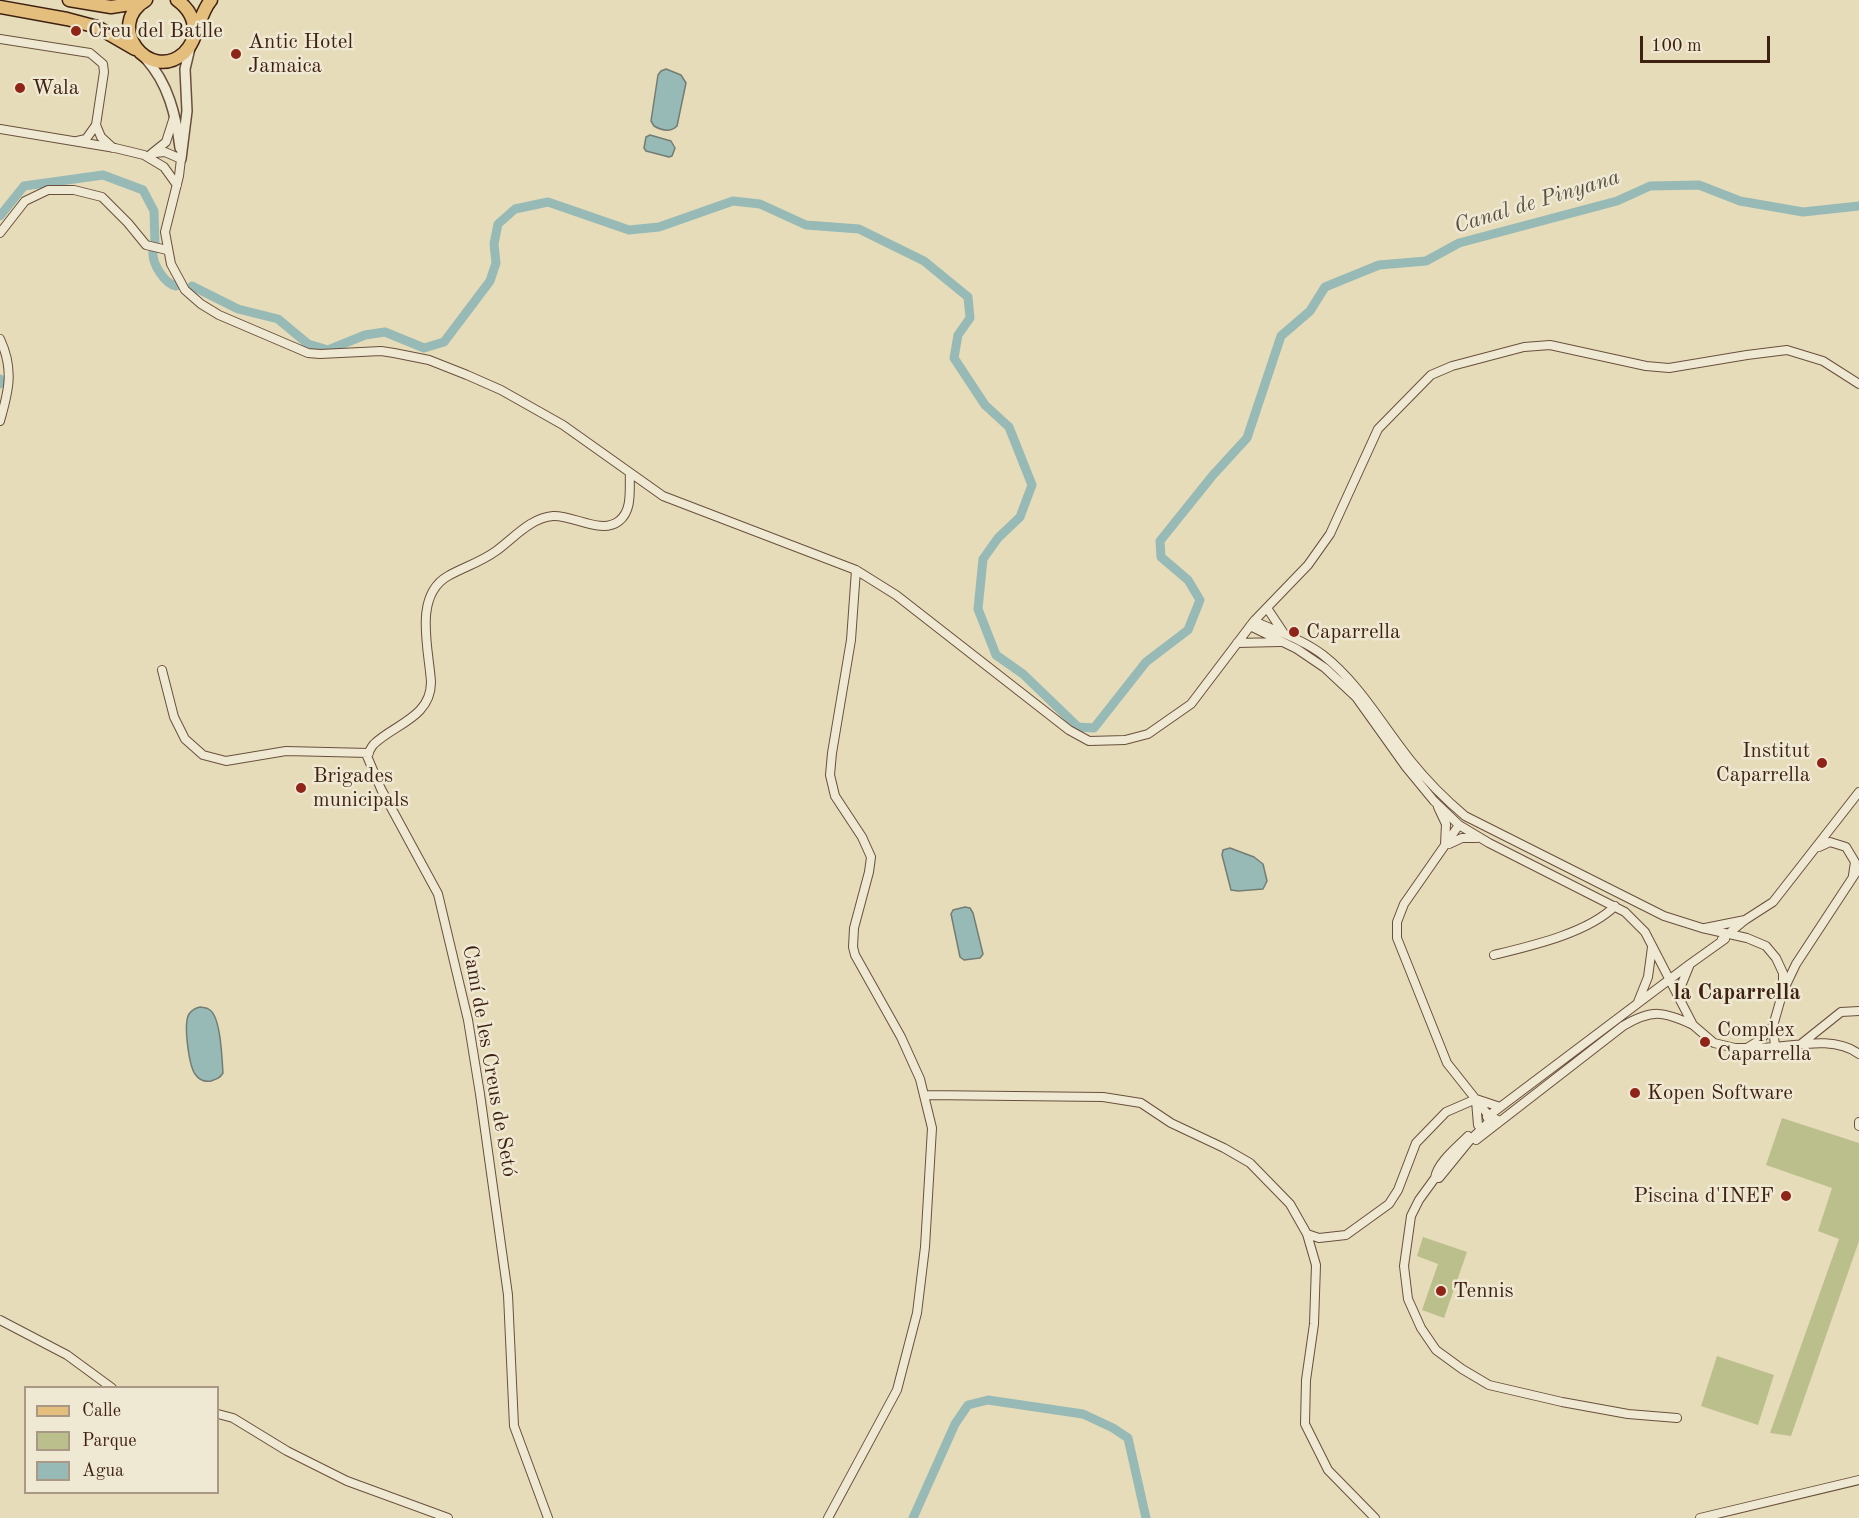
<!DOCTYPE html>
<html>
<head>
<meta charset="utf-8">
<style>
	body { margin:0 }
	#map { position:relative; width:1859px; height:1518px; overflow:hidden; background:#e6dcba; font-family:"Old Standard TT",serif }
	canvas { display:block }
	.legend { position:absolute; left:24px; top:1386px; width:195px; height:108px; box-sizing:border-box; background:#efe8d2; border:2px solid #a99885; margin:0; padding:8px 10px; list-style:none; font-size:18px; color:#3f2112 }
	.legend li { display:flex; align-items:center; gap:12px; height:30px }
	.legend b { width:30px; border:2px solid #a99885 }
	.scale { position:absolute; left:1640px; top:36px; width:130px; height:27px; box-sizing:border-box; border:3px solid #3f2112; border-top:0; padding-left:8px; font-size:18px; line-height:21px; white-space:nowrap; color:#3f2112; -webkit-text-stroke:4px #efe8d2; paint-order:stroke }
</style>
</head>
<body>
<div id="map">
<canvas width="1859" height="1518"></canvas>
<ul class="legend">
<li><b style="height:8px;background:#e3be7d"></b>Calle</li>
<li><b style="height:16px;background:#bbbf8c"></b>Parque</li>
<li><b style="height:16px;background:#97bab6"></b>Agua</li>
</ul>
<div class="scale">100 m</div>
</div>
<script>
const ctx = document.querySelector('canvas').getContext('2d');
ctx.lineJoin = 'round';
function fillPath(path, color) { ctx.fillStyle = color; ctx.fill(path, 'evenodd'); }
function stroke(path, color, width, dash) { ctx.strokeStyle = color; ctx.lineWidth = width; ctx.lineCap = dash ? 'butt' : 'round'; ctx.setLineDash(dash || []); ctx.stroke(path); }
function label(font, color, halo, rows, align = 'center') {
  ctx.font = font + ' "Old Standard TT",serif'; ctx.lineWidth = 5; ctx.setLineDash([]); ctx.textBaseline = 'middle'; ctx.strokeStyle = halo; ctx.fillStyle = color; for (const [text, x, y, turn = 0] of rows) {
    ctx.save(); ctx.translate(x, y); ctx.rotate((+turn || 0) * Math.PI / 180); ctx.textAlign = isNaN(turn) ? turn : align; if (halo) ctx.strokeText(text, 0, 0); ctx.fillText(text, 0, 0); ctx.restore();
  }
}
fillPath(new Path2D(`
	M 1782,1118 L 1859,1143 L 1859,1241 L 1791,1436 L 1770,1433 L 1839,1239 L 1818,1231 L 1832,1188 L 1766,1165 Z
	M 1423,1237 L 1467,1252 L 1444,1318 L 1422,1310 L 1438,1264 L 1417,1256 Z
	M 1717,1356 L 1774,1375 L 1758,1425 L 1701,1406 Z`), '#bbbf8c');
const water = new Path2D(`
	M 666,69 L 681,75 L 686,83 L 677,126 C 670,133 661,130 654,126 L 651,121 L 658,75 L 661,71 Z
	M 650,135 L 671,141 L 675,148 L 672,156 L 669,157 L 646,151 L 644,148 L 646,137 Z
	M 1230,848 L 1254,857 L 1263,864 L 1267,881 L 1263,889 L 1238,891 L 1231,890 L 1222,855 L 1223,850 Z
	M 965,907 L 970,908 L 973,913 L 983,954 L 980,958 L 964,960 L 960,957 L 951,914 L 953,910 Z
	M 200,1007 C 204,1008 206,1007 210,1010 C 221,1018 222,1060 223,1073 C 220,1078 217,1079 211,1081 C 205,1082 199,1080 195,1074 C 189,1065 183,1024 189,1014 C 192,1010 195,1008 200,1007 Z`);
fillPath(water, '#97bab6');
stroke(water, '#747d74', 1.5);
stroke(new Path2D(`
	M 0,216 L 24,186 L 103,175 L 143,190 L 154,211 L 155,245
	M 153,252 C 152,264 165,284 176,286
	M 192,286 L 238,309 L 278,319 L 308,344 L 328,350 L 365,335 L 385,332 L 424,348 L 444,342 L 490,281 L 496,263 L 494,244 L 498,224 L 515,209 L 548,202 L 629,230 L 659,227 L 733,201 L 760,204 L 806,225 L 859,229 L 924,261 L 968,297 L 970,318 L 958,335 L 954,358 L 985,405 L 1009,427 L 1032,485 L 1020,517 L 998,538 L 983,559 L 978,609 L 996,655 L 1023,674 L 1078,727 L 1094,728 L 1146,662 L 1188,630 L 1200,600 L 1188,580 L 1161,557 L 1160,541 L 1213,475 L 1247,438 L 1281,336 L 1310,311 L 1325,287 L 1379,265 L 1426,261 L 1459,243 L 1617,201 L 1650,186 L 1699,185 L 1740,201 L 1803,212 L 1859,206
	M 0,379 L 0,384
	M 913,1518 L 955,1424 L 968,1405 L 988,1400 L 1083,1414 L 1113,1428 L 1128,1438 L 1146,1518`), '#97bab6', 9);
const minor = new Path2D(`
	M 0,39 L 90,53 L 103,64 L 104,72 L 96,125 L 86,139 L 77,141
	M 96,125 L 101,137 L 113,148
	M 0,129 L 115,148 L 144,155 L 164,167 L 177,185
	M 155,153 L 165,152 L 181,159
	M 151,154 L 166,142 L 174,117
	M 181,159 L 179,176 L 165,232 L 171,264 L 185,290 L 201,304 L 219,315 L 308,353 L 320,354 L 381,351 L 394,353 L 429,360 L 467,375 L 501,390 L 563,425 L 663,496 L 856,570 L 896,595 L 1069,730 L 1089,741 L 1125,740 L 1148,734 L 1191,704 L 1254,621 L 1308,565 L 1330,534 L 1378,429 L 1431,375 L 1452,366 L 1524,347 L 1550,345 L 1646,366 L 1669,368 L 1747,355 L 1787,350 L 1823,361 L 1859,384
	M 0,233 L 25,201 L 48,190 L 74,190 L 102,197 L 128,223 L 146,245 L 167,250
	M 0,339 C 14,369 9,390 0,421
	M 1267,608 L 1283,632
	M 1250,626 L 1297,649 L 1325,668 L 1356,697 L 1406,767 L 1434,801 L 1459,825 L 1489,843 L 1625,912 L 1645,932 L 1693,1025 L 1714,1043 L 1735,1048 L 1747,1048 L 1760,1040 L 1773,1026 L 1783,991 L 1783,973 L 1776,958 L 1766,946 L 1747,938 L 1702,928 L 1664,916 L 1465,816 C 1445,799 1427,781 1411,761 C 1382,725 1360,684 1323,655 C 1302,639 1278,632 1254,621
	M 1237,643 L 1280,642
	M 162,670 L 174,717 L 185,739 L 203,755 L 226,761 L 286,751 L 369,753
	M 1438,807 L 1446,824 L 1445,845
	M 1459,825 L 1404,904 L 1397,922 L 1397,938 L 1447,1063 L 1489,1116 L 1500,1121
	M 1449,844 L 1462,838 L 1477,838
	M 1819,847 L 1830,842 L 1846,847 L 1855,862 L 1853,875
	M 1705,928 L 1745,920
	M 1722,939 L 1745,920 L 1773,902 L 1859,792
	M 1494,955 C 1531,946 1588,933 1615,906
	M 1785,987 L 1796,964 L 1859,868
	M 1681,1000 L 1681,986 L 1690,964 L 1725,939
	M 1638,1002 L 1648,977 L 1652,947
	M 1773,1026 L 1775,1047
	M 1801,1044 L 1841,1012 L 1859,1011
	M 1747,1048 C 1782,1051 1829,1032 1859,1054
	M 926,1095 L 1103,1097 L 1141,1103 L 1171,1123 L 1224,1148 L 1250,1163 L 1290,1204 L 1307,1234 L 1316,1265 L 1314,1324 L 1306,1380 L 1305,1424 L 1328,1470 L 1375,1518
	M 1476,1101 L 1478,1125
	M 1489,1116 L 1488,1123 L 1470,1140 L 1439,1178 L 1435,1178 L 1419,1200 L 1411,1216 L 1404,1266 L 1408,1299 L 1421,1328 L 1436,1350 L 1462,1369 L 1489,1385 L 1562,1402 L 1628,1414 L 1677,1418
	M 1487,1117 L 1690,964
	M 1859,1122 L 1859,1126
	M 1476,1140 L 1623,1026 C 1652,1009 1663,1011 1693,1025
	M 1435,1178 C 1437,1163 1457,1147 1468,1136
	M 1307,1234 L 1319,1238 L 1346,1235 L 1389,1204 L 1398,1190 L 1416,1143 L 1446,1112 L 1476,1099 L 1500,1107
	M 0,1320 L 67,1355 L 112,1388
	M 218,1414 L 233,1418 L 287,1451 L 347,1481 L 448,1518
	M 548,1518 L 514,1426 L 508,1295 L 480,1094 L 468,1020 L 438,894 L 381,789 L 367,756 C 369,752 371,747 374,744 C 395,724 431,717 431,682 C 429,649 413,596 448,576 C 464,567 481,562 496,551 C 514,538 530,518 553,516 C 574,515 601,535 619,521 C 633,510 629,489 630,473
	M 828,1518 L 897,1390 L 917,1313 L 925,1247 L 932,1128 L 920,1079 L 901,1037 L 855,955 L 853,947 L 854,928 L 869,872 L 871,857 L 862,837 L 835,796 L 830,775 L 832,753 L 851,640 L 856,570
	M 1700,1518 L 1859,1480`);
const tertiary = new Path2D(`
	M 146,59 C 168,83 176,115 180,148
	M 181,159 L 187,111 L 185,69 L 190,48`);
const primary = new Path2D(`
	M 69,0 L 111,7 L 143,2
	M 146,0 C 104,25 149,84 184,53 C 198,40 198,15 211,0
	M 177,0 C 188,8 194,17 194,30
	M 0,7 L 67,19 L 97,27 L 135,49`);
stroke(minor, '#69503c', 10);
stroke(tertiary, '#69503c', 12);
stroke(primary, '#3f2112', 15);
stroke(minor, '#efe8d2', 8);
stroke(tertiary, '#efe8d2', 9);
stroke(primary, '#e3be7d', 12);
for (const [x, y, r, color] of [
	[76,31,6,"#8f2418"],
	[236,54,6,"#8f2418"],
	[20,88,6,"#8f2418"],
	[1294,632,6,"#8f2418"],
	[1822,763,6,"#8f2418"],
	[301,788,6,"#8f2418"],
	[1705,1042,6,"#8f2418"],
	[1635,1093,6,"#8f2418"],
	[1786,1196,6,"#8f2418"],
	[1441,1291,6,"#8f2418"]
]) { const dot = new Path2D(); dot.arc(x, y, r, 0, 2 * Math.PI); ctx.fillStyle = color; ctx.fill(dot); stroke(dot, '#efe8d2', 2); }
label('21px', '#3f2112', '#efe8d2', [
	["Creu del Batlle",88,31],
	["Antic Hotel",248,42],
	["Jamaica",248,66],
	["Wala",32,88],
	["Caparrella",1306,632],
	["Institut",1810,751,"right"],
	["Caparrella",1810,775,"right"],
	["Brigades",313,776],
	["municipals",313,800],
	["Complex",1717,1030],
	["Caparrella",1717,1054],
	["Kopen Software",1647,1093],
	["Piscina d'INEF",1774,1196,"right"],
	["Tennis",1453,1291]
], 'left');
label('21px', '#3f2112', '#efe8d2', [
	["Camí de les Creus de Setó",489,1061,80]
]);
label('italic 22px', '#594f43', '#efe8d2', [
	["Canal de Pinyana",1537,202,-17]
]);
label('bold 22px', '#3f2112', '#efe8d2', [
	["la Caparrella",1737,993]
]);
</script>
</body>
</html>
